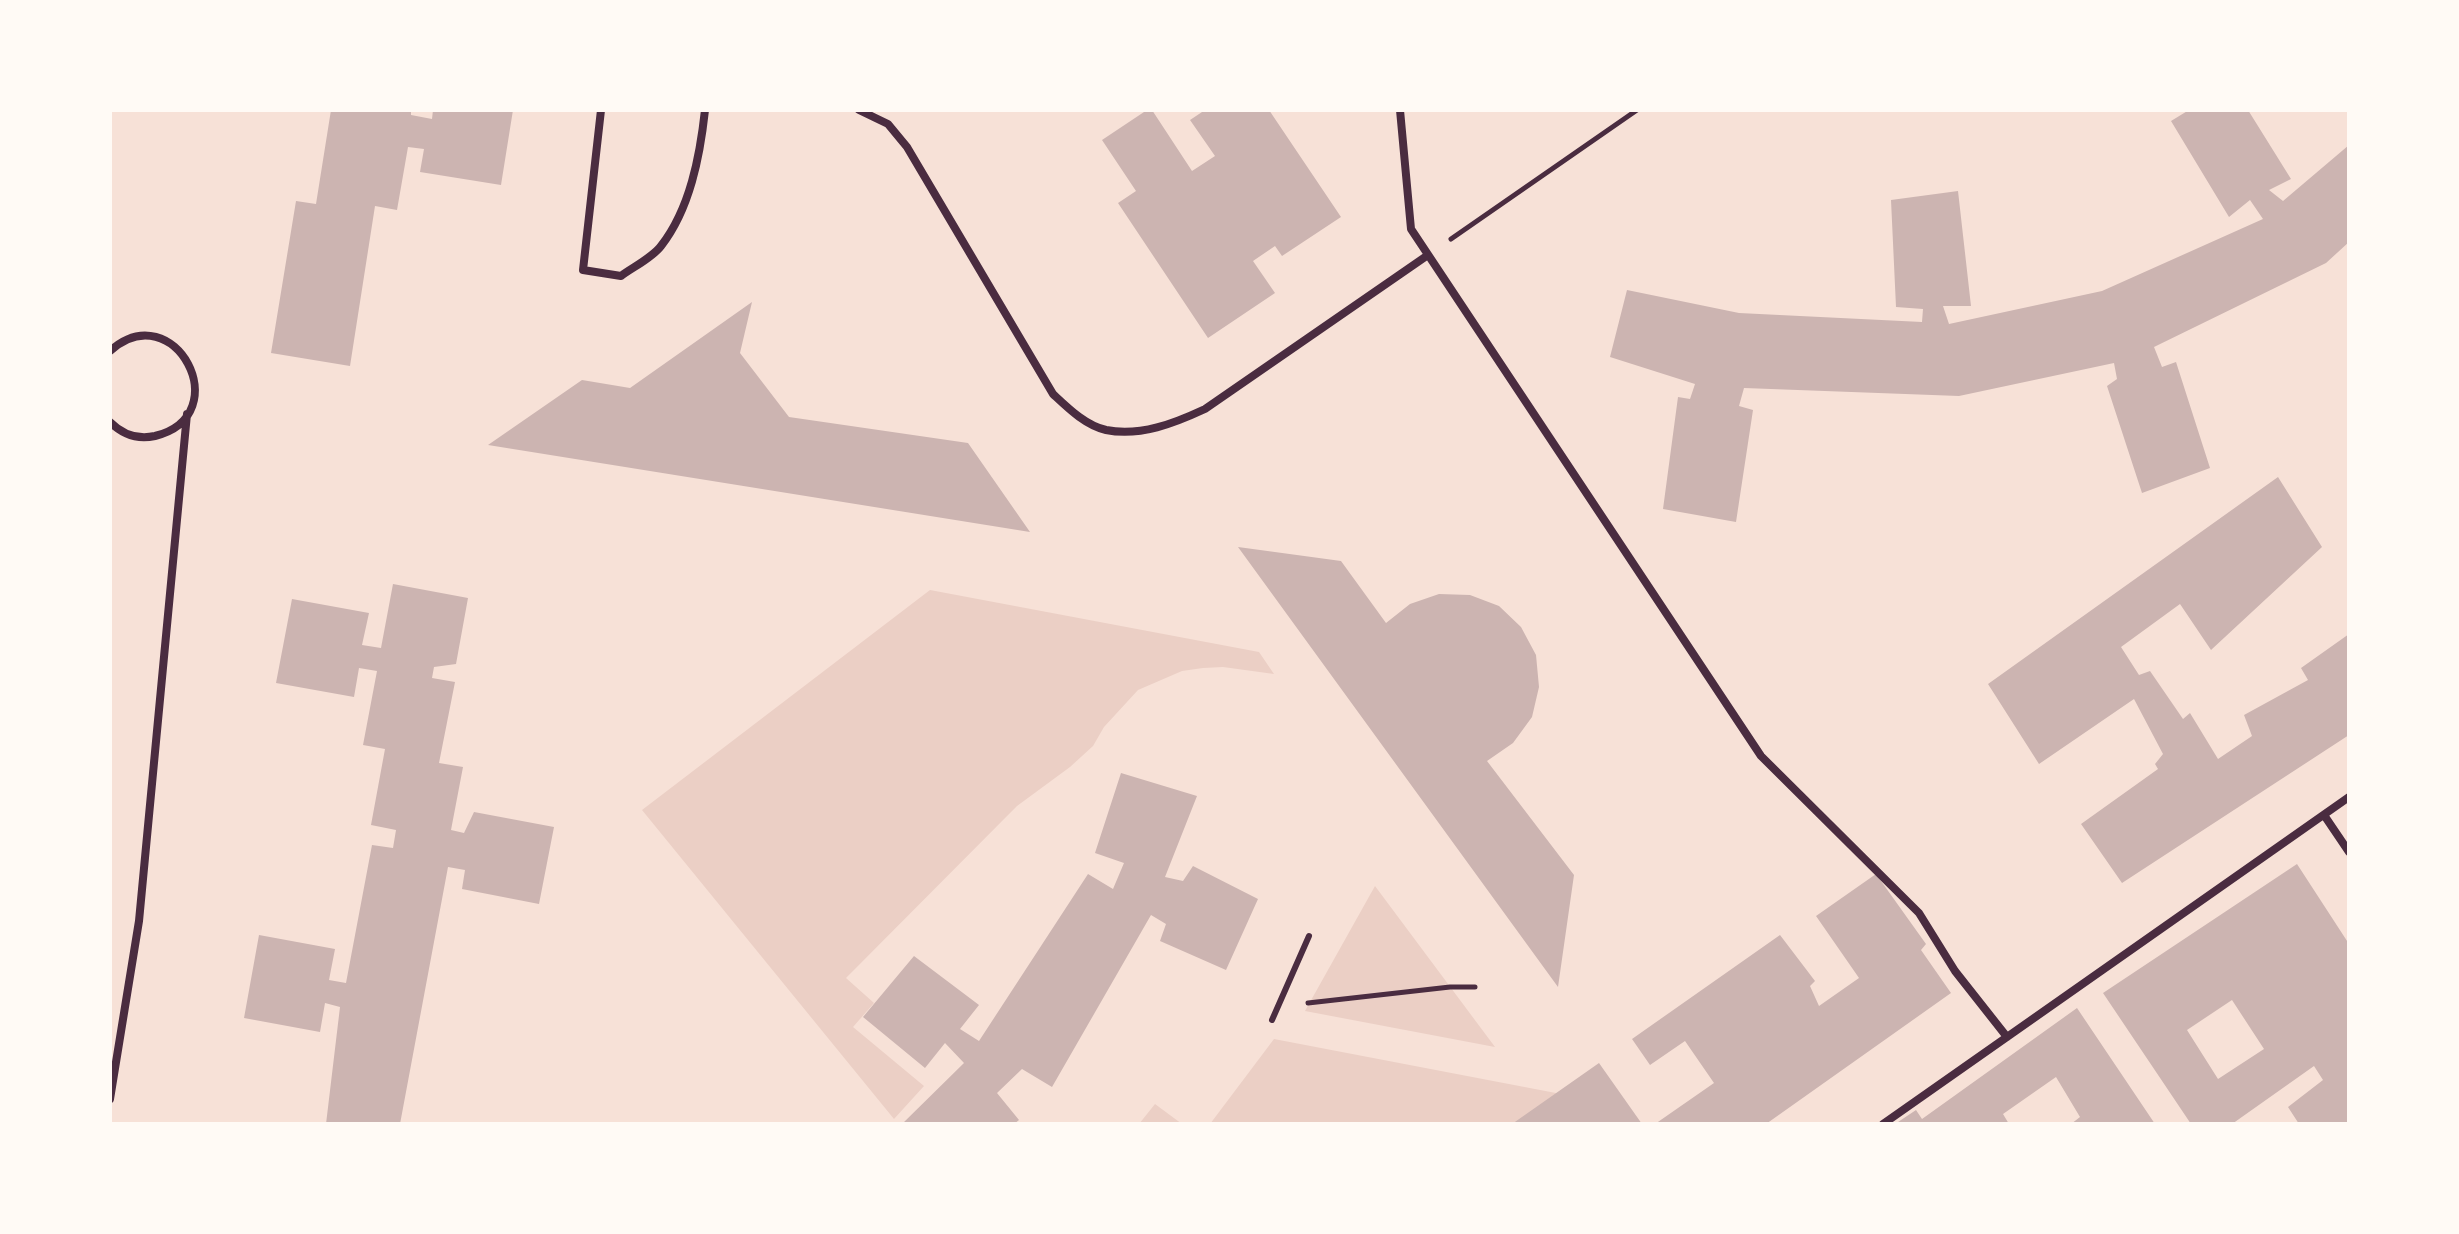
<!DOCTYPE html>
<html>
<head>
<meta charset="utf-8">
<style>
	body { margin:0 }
	#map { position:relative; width:2459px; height:1234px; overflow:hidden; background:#f7e1d7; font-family:"Public Sans",sans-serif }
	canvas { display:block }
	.frame { position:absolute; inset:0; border:112px solid #fffaf5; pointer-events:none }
</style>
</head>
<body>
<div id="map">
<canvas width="2459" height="1234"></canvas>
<div class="frame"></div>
</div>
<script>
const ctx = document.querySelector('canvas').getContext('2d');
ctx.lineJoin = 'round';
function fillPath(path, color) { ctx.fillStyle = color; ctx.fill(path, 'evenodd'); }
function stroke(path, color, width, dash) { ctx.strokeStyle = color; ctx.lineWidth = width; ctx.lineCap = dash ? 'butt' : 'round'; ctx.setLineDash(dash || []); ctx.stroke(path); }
fillPath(new Path2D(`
	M 930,590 L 1259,652 L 1274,674 L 1223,667 L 1203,668 L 1182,671 L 1138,690 L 1104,727 L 1093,746 L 1070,767 L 1017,806 L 846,978 L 874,1003 L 853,1027 L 924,1086 L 894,1119 L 642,810 Z
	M 1375,886 L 1495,1047 L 1305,1011 Z
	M 1274,1039 L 1561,1094 L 1517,1124 L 1210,1124 Z
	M 1155,1104 L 1182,1124 L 1139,1124 Z`), '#ebcfc5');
fillPath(new Path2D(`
	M 331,110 L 411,110 L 411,115 L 432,119 L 433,110 L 513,110 L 501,185 L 420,172 L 424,149 L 408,147 L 397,210 L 375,206 L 350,366 L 271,353 L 296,201 L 316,204 Z
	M 1147,110 L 1152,110 L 1192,171 L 1215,156 L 1190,120 L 1205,110 L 1269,110 L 1341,217 L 1282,256 L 1275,246 L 1253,261 L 1275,293 L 1208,338 L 1118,203 L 1136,191 L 1102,140 Z
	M 2189,110 L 2248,110 L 2291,179 L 2269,190 L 2283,201 L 2349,145 L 2349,242 L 2326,263 L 2154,347 L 2162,367 L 2176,362 L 2210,468 L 2142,493 L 2107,386 L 2117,379 L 2114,363 L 1959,396 L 1744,388 L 1739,406 L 1753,410 L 1736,522 L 1663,509 L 1678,397 L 1690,399 L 1695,384 L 1610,357 L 1627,290 L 1739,313 L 1922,322 L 1923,309 L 1896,307 L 1891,200 L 1958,191 L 1971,306 L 1943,306 L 1949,324 L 2102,291 L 2263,219 L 2250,200 L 2229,217 L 2171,121 Z
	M 752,302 L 740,353 L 789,417 L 968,443 L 1030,532 L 488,445 L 582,380 L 630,388 Z
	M 2278,477 L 2322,547 L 2211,650 L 2180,604 L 2121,647 L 2139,675 L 2150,671 L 2183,719 L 2190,713 L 2218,759 L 2252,736 L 2244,715 L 2308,680 L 2301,668 L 2349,634 L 2349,735 L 2122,883 L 2081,824 L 2158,769 L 2155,764 L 2163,754 L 2134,699 L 2039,764 L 1988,684 Z
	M 1238,547 L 1341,561 L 1386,623 L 1410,604 L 1439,594 L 1470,595 L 1499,606 L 1521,627 L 1536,655 L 1539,687 L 1532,717 L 1513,743 L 1487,761 L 1574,875 L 1558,987 Z
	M 393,584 L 468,598 L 456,664 L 434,667 L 432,678 L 455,682 L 439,763 L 463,767 L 451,830 L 464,833 L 474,812 L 554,827 L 539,904 L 462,889 L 465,870 L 448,867 L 400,1124 L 326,1124 L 340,1007 L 325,1003 L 320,1032 L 244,1018 L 259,935 L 335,949 L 329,980 L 346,983 L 372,845 L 393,848 L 396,830 L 371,825 L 385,749 L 363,745 L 377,671 L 359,668 L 354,697 L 276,683 L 292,599 L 369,613 L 362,645 L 381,648 Z
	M 1121,773 L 1197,796 L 1165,877 L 1183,881 L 1193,866 L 1258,899 L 1226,970 L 1160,941 L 1166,924 L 1151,915 L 1052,1087 L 1022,1069 L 997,1093 L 1019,1120 L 1014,1124 L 902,1124 L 964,1063 L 945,1043 L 925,1068 L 863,1017 L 914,956 L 979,1005 L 960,1029 L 979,1041 L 1088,874 L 1113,889 L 1124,863 L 1095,853 Z
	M 2297,864 L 2349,944 L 2349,1124 L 2299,1124 L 2288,1107 L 2323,1080 L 2314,1066 L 2232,1124 L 2191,1124 L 2103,993 ZM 2232,1000 L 2264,1049 L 2218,1079 L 2187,1030 Z
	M 1876,874 L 1926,944 L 1921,950 L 1951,993 L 1766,1124 L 1655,1124 L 1714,1083 L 1685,1041 L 1650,1065 L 1632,1039 L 1780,935 L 1815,981 L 1810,986 L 1819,1006 L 1859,978 L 1816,916 Z
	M 2077,1008 L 2155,1124 L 2071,1124 L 2080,1117 L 2056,1077 L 2003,1114 L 2009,1124 L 1895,1124 L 1916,1110 L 1922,1119 Z
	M 1599,1063 L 1642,1124 L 1512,1124 Z`), '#ccb4b1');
stroke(new Path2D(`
	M 1451,239 L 1637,110
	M 1308,1003 L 1450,987 L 1475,987`), '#4a2c40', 5);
stroke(new Path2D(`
	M 1272,1020 L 1309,936`), '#4a2c40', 6);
stroke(new Path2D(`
	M 601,110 L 583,270 L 621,276 C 633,267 652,258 661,246 C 690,209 700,156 705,110
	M 859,110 L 888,124 L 907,147 L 1053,394 C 1068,408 1085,425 1106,430 C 1140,437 1175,423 1205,409 L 1428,255
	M 1400,110 L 1411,229 L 1761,756 L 1919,913 L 1955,971 L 2007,1037
	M 110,351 C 174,293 239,415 155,436 C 137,440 122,434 110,422
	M 2324,815 L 2349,852
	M 110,1099 L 139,921 L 187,414
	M 1883,1124 L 2349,797`), '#4a2c40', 8);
</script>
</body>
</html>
